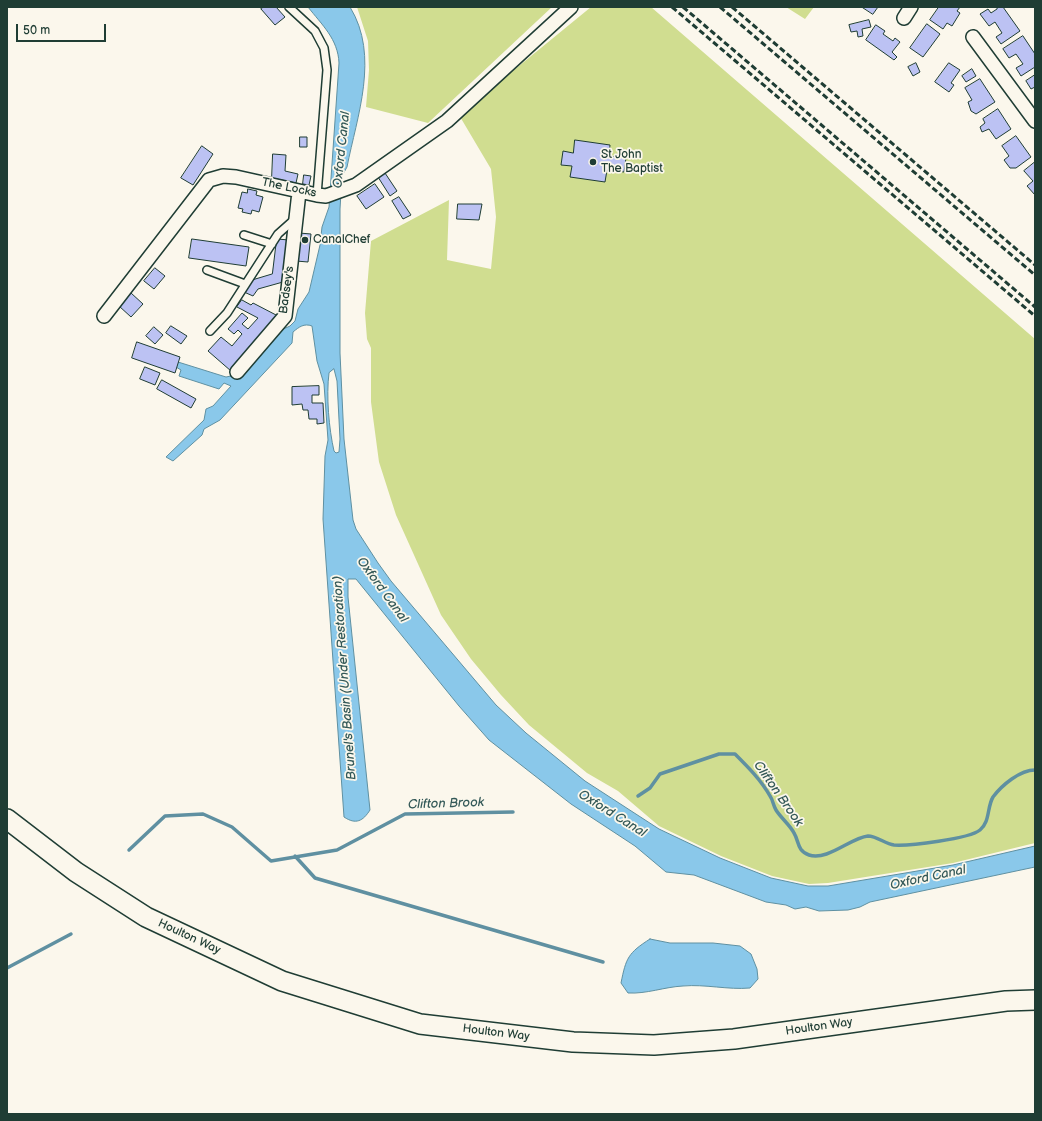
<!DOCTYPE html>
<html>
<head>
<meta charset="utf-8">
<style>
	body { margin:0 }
	#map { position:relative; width:1042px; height:1121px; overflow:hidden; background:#fbf7ec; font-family:"Balsamiq Sans",sans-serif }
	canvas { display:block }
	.frame { position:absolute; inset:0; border:8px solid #1f3d34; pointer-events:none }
	.scale { position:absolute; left:16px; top:24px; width:90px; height:18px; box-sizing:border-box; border:2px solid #1f3d34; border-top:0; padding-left:5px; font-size:12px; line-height:14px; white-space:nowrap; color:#1f3d34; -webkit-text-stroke:3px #fbf7ec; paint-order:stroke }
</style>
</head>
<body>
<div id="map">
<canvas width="1042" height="1121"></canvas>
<div class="frame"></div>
<div class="scale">50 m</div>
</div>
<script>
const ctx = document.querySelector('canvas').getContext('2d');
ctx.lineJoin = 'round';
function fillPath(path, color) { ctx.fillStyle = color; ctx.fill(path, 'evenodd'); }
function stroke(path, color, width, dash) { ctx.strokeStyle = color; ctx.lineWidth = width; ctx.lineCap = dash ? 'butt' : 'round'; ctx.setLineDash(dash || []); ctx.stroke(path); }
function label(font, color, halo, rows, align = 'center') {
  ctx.font = font + ' "Balsamiq Sans",sans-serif'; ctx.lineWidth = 3.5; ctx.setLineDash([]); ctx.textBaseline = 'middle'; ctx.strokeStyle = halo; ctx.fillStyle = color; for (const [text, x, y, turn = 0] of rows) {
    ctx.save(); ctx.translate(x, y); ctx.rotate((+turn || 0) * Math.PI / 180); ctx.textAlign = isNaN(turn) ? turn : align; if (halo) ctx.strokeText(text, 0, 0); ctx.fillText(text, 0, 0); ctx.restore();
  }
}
fillPath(new Path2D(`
	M 357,7 L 552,7 L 428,123 L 366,107 L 369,70 L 368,41 Z
	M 591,7 L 651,7 L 1035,339 L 1035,843 L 953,863 L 828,883 L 809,884 L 772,876 L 721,856 L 659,826 L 618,791 L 587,773 L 529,725 L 501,695 L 471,659 L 441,615 L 396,515 L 379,462 L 371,402 L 371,348 L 367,339 L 365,313 L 371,241 L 449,200 L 447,260 L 491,269 L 496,217 L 491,169 L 459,115 Z
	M 786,7 L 814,7 L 805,19 Z`), '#d0dd90');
const water = new Path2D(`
	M 308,7 L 350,7 C 380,56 357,116 347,167 L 342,176 L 340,209 L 340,353 L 344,439 L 353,520 L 356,529 L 378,563 L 391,581 L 496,705 L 526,733 L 585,781 L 659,829 L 720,858 L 771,878 L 808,886 L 828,886 L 953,865 L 1035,846 L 1035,867 L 870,902 L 860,907 L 848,910 L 819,911 L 806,907 L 795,909 L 786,905 L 766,902 L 694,875 L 666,872 L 635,846 L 571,804 L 489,740 L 459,706 L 356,579 L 348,579 L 348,597 L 370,810 C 363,821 356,825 344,817 L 323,519 L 325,456 L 328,440 L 324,384 L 317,361 L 312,326 C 304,323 299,327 293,332 L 292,343 L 220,420 L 204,429 L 202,435 L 173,461 L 166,457 L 204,420 L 206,409 L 213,406 L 231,386 L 224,383 L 219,389 L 179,376 L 181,370 L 176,367 L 178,362 L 226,377 L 236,375 L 279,331 L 290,326 L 295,321 L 298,309 L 309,292 L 320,245 L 322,227 L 329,207 L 339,63 C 338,39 322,25 308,7 ZM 334,369 L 337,381 L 340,439 L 339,452 L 336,453 L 334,451 C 329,429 326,396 329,373 Z
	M 650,939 L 670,943 L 713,943 L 740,946 L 751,954 L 757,969 L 758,979 L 750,988 C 728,990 705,984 683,986 C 664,987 647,994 628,993 L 621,983 C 626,958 628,953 650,939 Z`);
fillPath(water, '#8ac8ea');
stroke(water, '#5f90a1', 1);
stroke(new Path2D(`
	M 638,796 L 650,788 L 660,774 L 719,754 L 735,754 C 748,767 761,780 770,796 C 773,800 773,805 776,810 C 781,818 790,825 794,833 C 799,841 797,851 809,855 C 828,861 850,838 868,836 C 877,836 885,844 894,845 C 909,846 969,839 980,830 C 990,822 987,807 993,797 C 1002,785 1020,770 1035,770
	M 129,850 L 165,816 L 203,814 L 232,827 L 271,861 L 337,850 L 405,814 L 513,812
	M 295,856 L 315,878 L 603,962
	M 7,968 L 71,934`), '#5f90a1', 3.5);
const building = new Path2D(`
	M 264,7 L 276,7 L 285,17 L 275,25 L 261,9 Z
	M 862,7 L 878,7 L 873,14 Z
	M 939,7 L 960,7 L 957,11 L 960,13 L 952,26 L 947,23 L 943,29 L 930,20 Z
	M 996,7 L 1003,7 L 1020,31 L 1001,44 L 996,37 L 1002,33 L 995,22 L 989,26 L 980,14 L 988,9 L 991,13 L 997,9 Z
	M 869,20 L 871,27 L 862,29 L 863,36 L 858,37 L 857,31 L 851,32 L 849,25 Z
	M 927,24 L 940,34 L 923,57 L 910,48 Z
	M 876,25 L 885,31 L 883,34 L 893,41 L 895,38 L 900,42 L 892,52 L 897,57 L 894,60 L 866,40 Z
	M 1023,36 L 1035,54 L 1035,67 L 1021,76 L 1016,68 L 1023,64 L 1016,54 L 1009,58 L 1003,49 Z
	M 916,63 L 920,72 L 913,76 L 908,67 Z
	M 949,63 L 960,70 L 951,83 L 954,85 L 949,92 L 935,82 Z
	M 972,69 L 976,76 L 966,82 L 962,76 Z
	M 1035,75 L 1035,87 L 1031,89 L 1026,81 Z
	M 980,79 L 995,102 L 976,114 L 971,111 L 968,102 L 972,100 L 965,88 Z
	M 998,109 L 1011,129 L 996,139 L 989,129 L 982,132 L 980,127 L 985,123 L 983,119 Z
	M 1016,136 L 1031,157 L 1016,168 L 1010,168 L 1004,160 L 1009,156 L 1002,146 Z
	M 300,137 L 307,137 L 307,147 L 300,147 Z
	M 575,140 L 610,145 L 609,156 L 626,158 L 624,172 L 607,170 L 605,182 L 570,177 L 572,166 L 561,165 L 563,151 L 573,153 Z
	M 202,146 L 213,154 L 193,185 L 181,178 Z
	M 273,154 L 286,155 L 285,171 L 298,174 L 296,183 L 272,178 Z
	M 1035,162 L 1035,195 L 1027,186 L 1033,181 L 1024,171 Z
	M 385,173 L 397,191 L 390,196 L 378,177 Z
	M 304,175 L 311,176 L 309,185 L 303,184 Z
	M 375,184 L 384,197 L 366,209 L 357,196 Z
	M 248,189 L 257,191 L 256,195 L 263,197 L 259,212 L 252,210 L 251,214 L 242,212 L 243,209 L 238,208 L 242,192 L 247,193 Z
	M 399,197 L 411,215 L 403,219 L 392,201 Z
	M 458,204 L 482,204 L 479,220 L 457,219 Z
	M 299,233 L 311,234 L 308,262 L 296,261 Z
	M 192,239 L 249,247 L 246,266 L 189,258 Z
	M 277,239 L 289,240 L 283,282 L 258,289 L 253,296 L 244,292 L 252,280 L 272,274 Z
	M 155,268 L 165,276 L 154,289 L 144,281 Z
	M 131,293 L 143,304 L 131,317 L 119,306 Z
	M 242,300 L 251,305 L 253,303 L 278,316 L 231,371 L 208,351 L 221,337 L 232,346 L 242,334 L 238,330 L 234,334 L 228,329 L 242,313 L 248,318 L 242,324 L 248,329 L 258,318 L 237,307 Z
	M 171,326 L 187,336 L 181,344 L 166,333 Z
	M 154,327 L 163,335 L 155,344 L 146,336 Z
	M 137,342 L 180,357 L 175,373 L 132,358 Z
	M 145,367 L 160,373 L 155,385 L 140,379 Z
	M 162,380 L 196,399 L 191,408 L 157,389 Z
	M 319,386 L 319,395 L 312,395 L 312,403 L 323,403 L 324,423 L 317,424 L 317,419 L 309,419 L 308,410 L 303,410 L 302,404 L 292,405 L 292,387 Z`);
fillPath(building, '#bcc2f3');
stroke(building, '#1f3d34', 1);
const lane = new Path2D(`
	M 289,7 L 315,31 L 324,48 L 327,70 L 317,195
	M 244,235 L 272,244
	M 207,270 L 245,284
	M 210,331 L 227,313 L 278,234 L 296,218`);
const street = new Path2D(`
	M 904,18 L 911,7
	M 973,37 L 1035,121
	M 104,316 L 209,180 L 223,176 L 236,177 L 317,195 L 326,196 L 356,185 L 447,121 L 571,7
	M 237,372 L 285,316 L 299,192`);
const secondary = new Path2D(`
	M 7,819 L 76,872 L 146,917 L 282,981 L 420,1024 L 573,1042 L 654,1045 L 734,1039 L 1006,1001 L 1035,1000`);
stroke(lane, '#1f3d34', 10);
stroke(street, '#1f3d34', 16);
stroke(secondary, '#1f3d34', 22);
stroke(lane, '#fbf7ec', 7);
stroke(street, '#fbf7ec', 13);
stroke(secondary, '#fbf7ec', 19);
stroke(new Path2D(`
	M 672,7 L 1035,316
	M 683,7 L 1035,307
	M 720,7 L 1035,275
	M 732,7 L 1035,265`), '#1f3d34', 3, [6, 3]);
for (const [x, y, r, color] of [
	[593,162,4,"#1f3d34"],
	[305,240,4,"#1f3d34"]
]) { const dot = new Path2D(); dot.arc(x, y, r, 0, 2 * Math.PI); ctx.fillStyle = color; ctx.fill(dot); stroke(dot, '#fbf7ec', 1.5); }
label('12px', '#1f3d34', '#fbf7ec', [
	["St John",601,155],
	["The Baptist",601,169],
	["CanalChef",313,240]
], 'left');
label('12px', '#1f3d34', '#fbf7ec', [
	["The Locks",289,188,12],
	["Badsey's",287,290,-82],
	["Houlton Way",189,937,25],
	["Houlton Way",819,1027,-8],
	["Houlton Way",496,1033,7]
]);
label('italic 13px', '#345958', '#fbf7ec', [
	["Oxford Canal",342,150,-84],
	["Oxford Canal",382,590,54],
	["Brunel's Basin (Under Restoration)",345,678,-94],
	["Clifton Brook",778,794,55],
	["Clifton Brook",446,804,-2],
	["Oxford Canal",612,814,32],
	["Oxford Canal",928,878,-12]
]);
</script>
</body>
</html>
